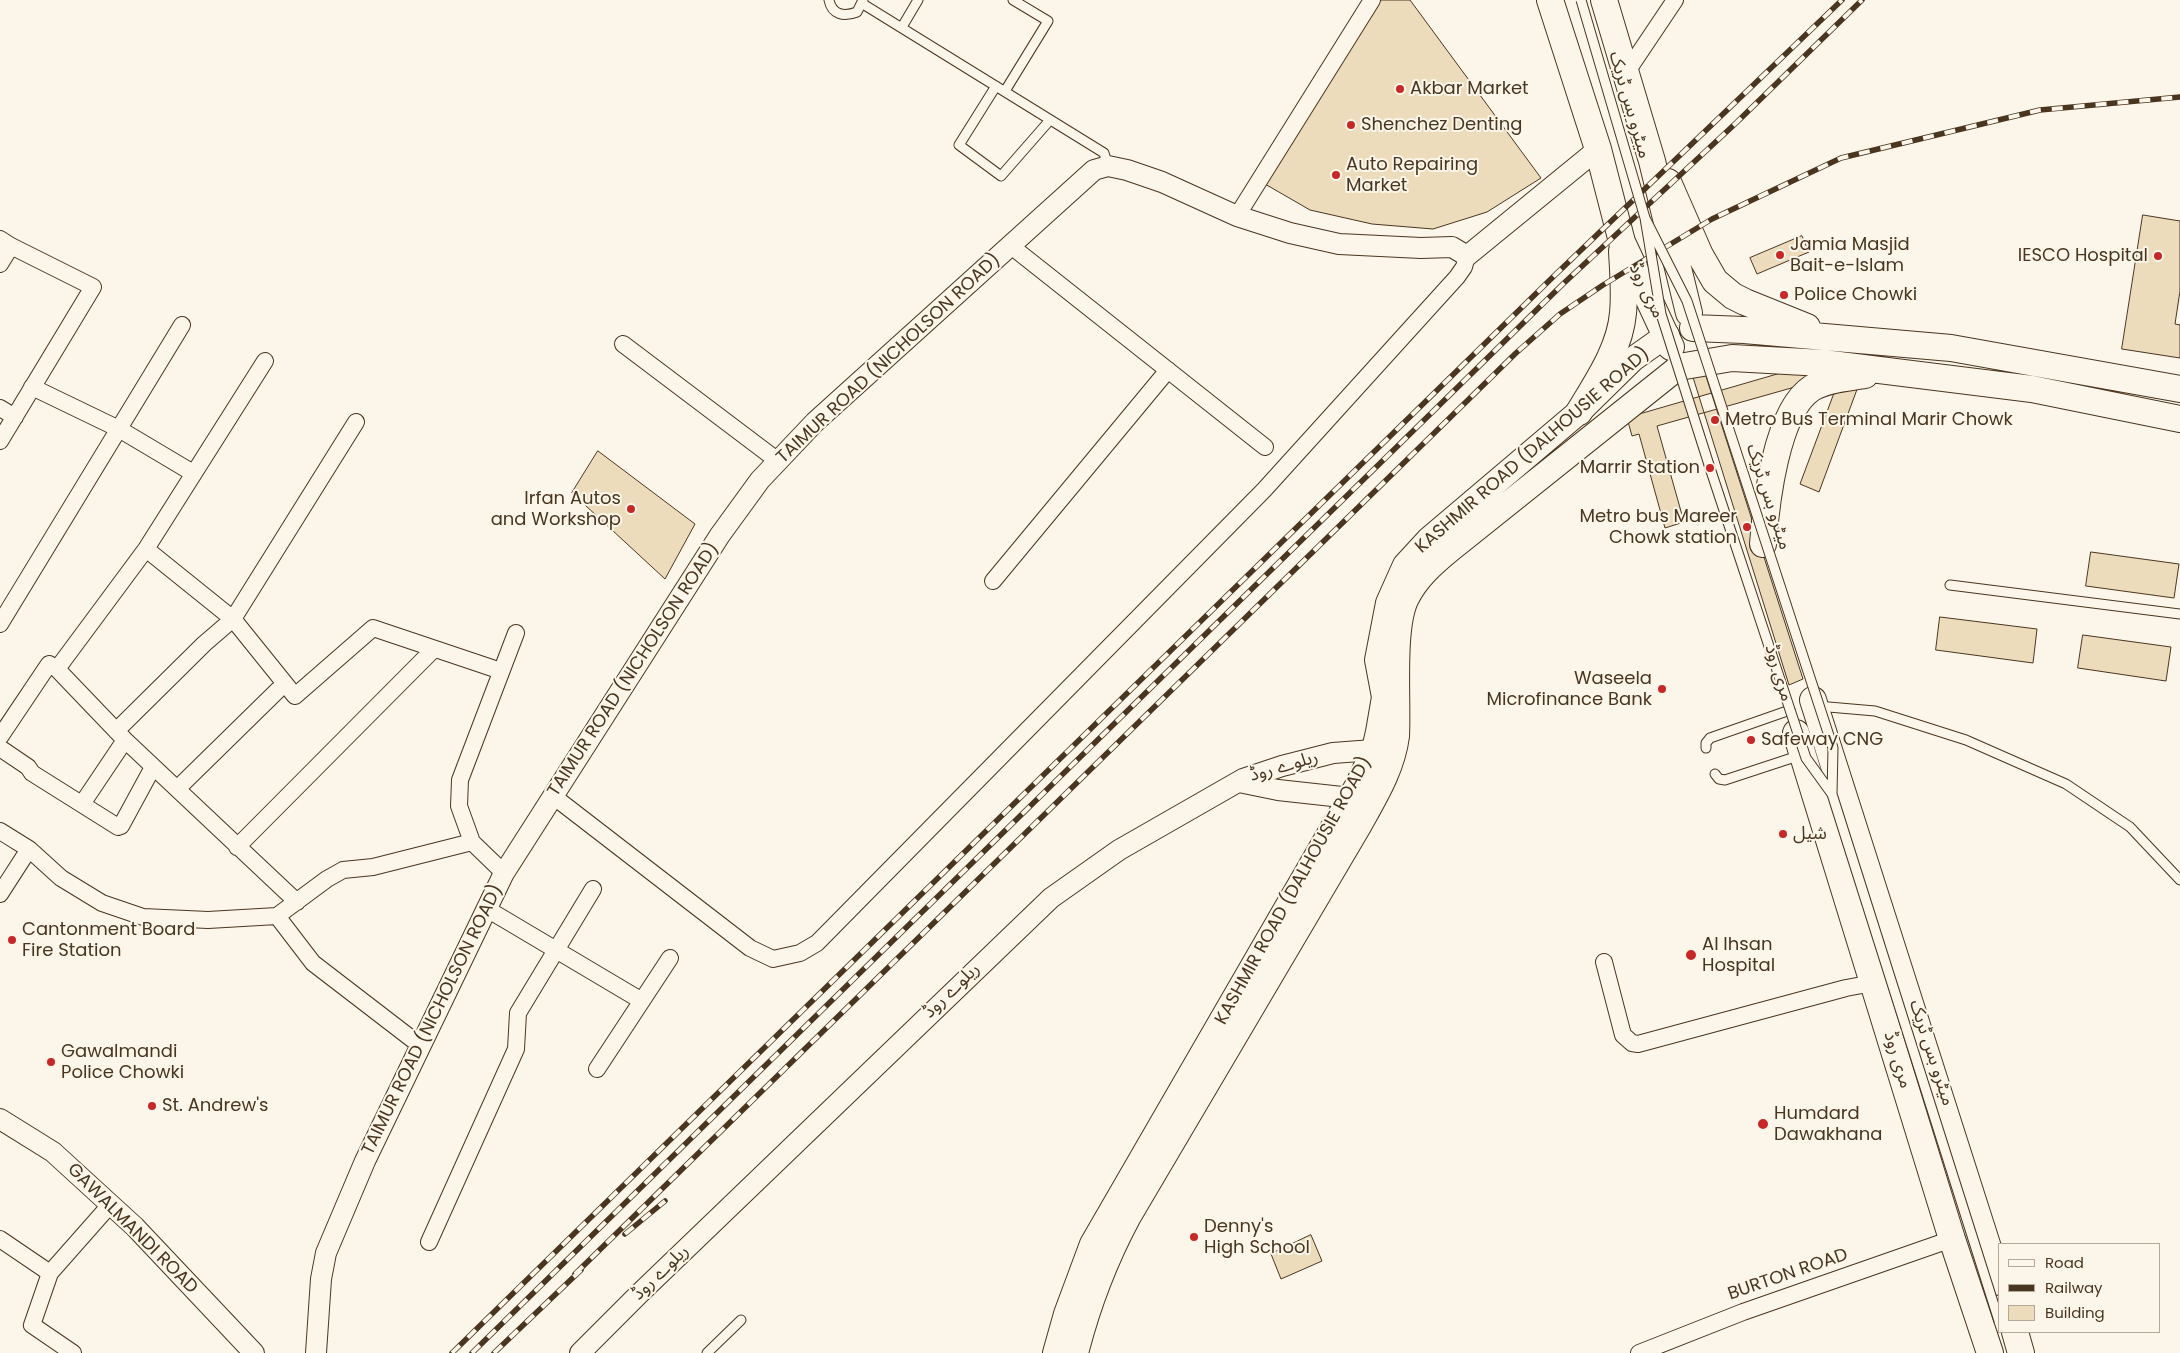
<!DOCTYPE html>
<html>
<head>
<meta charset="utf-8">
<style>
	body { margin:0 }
	#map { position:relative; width:2180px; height:1353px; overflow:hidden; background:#fbf6e9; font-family:Poppins,sans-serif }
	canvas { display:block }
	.legend { position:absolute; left:1998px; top:1243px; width:162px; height:90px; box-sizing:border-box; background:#fbf6e9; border:1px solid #b4a999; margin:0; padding:6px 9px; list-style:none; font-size:15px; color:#4a3520 }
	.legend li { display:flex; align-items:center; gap:10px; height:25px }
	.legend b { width:25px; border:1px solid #b4a999 }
</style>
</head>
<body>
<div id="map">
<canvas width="2180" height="1353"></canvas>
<ul class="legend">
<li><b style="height:6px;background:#fbf6e9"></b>Road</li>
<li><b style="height:6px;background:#4a3520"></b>Railway</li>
<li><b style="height:14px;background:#ecdcbc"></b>Building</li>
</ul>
</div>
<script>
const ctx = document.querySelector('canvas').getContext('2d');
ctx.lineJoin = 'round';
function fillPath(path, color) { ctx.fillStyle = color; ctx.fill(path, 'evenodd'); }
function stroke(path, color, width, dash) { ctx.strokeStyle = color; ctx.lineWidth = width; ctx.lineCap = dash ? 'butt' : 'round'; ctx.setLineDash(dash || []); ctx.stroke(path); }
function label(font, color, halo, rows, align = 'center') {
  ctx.font = font + ' Poppins,"Noto Sans Arabic",sans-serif'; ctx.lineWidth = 4; ctx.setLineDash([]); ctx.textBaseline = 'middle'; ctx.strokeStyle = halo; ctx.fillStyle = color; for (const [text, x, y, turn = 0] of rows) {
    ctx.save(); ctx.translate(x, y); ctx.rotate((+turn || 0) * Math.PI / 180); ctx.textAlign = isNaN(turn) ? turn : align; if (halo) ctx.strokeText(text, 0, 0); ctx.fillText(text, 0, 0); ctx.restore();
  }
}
const building = new Path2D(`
	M 1380,0 L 1410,0 L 1541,178 L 1487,212 L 1433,229 L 1372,224 L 1310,210 L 1265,184 Z
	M 2143,215 L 2180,221 L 2180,291 L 2175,324 L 2180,325 L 2180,358 L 2122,349 Z
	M 1802,236 L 1809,252 L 1757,274 L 1750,258 Z
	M 1809,365 L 1859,384 L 1819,492 L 1800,484 L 1834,393 L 1809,383 L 1657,426 L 1684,522 L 1665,528 L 1639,434 L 1632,436 L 1627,418 Z
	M 1704,370 L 1803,679 L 1789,685 L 1692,374 Z
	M 598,451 L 695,524 L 665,579 L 572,493 Z
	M 2091,552 L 2179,564 L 2174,598 L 2086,586 Z
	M 1940,617 L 2037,629 L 2033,663 L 1936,650 Z
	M 2083,635 L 2171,647 L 2166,681 L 2078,668 Z
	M 1311,1235 L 1322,1261 L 1281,1279 L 1271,1254 Z`);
fillPath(building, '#ecdcbc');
stroke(building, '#4a3520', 1);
const service = new Path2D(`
	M 829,0 C 832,15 844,17 857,12 L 863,0
	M 863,4 L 1104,153 L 1108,166
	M 902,27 L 918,0
	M 996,86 L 959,145 L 1001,176 L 1050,120
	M 1005,91 L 1048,21 L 1013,0
	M 1950,585 L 2180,614
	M 1817,706 L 1875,711 L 1966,740 L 2066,784 L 2130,827 L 2180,880
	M 1706,748 L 1706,743 L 1710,738 L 1790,710
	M 1715,774 L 1719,779 L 1725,780 L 1801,755
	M 707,1353 L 741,1320`);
const minor = new Path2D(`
	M 1626,73 L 1675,0
	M 1237,216 L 1372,0
	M 0,239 L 11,246 L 93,287 L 0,441
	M 1011,246 L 1265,447
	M 0,264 L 11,246
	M 623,344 L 778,461
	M 32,387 L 119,429 L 193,473
	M 0,408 L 15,417
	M 146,549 L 233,619 L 295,696 L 373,628 L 501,671
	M 993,581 L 1168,370
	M 0,624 L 182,325
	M 57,669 L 125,740 L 297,902
	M 116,731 L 204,644 L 233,619 L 356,422
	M 0,737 L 49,664 L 57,669 L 146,549 L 265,361
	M 0,748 L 28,767 L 32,773 L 118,827 L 121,826 L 153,767
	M 177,789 L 278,690
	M 553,796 L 750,948 L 773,959 L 800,953 L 817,943 L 1264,490 L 1457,277 L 1464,267 L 1467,256
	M 82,804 L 125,740
	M 0,831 L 29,849 L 61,878 L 102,903 L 143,917 L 208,920 L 277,916 L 327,879 L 343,870 L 373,867 L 472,842
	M 237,847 L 434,649
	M 504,873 L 472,842 L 459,806 L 460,780 L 516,633
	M 0,894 L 29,849
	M 487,909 L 642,1001
	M 277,916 L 313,963 L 421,1046
	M 1604,962 L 1623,1035 L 1632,1043 L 1638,1044 L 1846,988 L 1873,983
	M 597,1069 L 670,958
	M 0,1239 L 50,1273
	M 429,1242 L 516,1049 L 518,1013 L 593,889
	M 73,1353 L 32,1325 L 50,1273 L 110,1205
	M 1639,1353 L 1743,1312 L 1952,1239`);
const tertiary = new Path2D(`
	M 1239,782 L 1278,790 L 1351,798 L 1363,804
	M 0,1119 L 53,1152 L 135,1227 L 254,1353
	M 316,1353 L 321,1279 L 326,1253 L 365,1161 L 504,873 L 720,535 L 760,480 L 815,422 L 1094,170 L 1108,166 L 1127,170 L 1162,182 L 1237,216 L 1290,233 L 1339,244 L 1421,248 L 1452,247 L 1467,256 L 1598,149
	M 580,1353 L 639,1294 L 1051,898 L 1119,850 L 1243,779 L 1282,766 L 1333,753 L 1386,749`);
const secondary = new Path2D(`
	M 1055,1353 L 1066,1314 L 1092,1244 L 1358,784 L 1374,749 L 1378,732 L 1384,697 L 1377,660 L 1388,603 L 1405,565 L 1428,540 L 1579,412 L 1633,359 L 1667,335
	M 1076,1353 C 1088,1306 1105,1261 1128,1218 L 1358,828 C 1374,799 1393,769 1397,736 C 1399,701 1392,627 1407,598 C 1417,578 1433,564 1450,550 L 1679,367`);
const primary = new Path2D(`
	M 1550,0 L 1598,149 L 1622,242 L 1671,347
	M 1604,0 L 1652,161 L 1689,313
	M 1668,182 L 1700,255 L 1715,281 L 1733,296 L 1745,302 L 1807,327
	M 1693,328 L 1744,330 L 1951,348 L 2180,389
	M 1679,367 L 1732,358 L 1823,363 L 2032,389 L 2180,419
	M 1579,412 C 1597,382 1620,349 1623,313 C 1625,293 1623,271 1622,251
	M 1763,544 C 1766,504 1776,411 1812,388 C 1827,379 1848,378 1865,375
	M 1813,700 L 1999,1282
	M 1796,733 L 1952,1239 L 1990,1353
	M 2015,1332 L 2021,1353`);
stroke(service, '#4a3520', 11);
stroke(minor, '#4a3520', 18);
stroke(tertiary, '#4a3520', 22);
stroke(secondary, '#4a3520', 26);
stroke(primary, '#4a3520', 28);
stroke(service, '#fbf6e9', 9);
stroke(minor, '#fbf6e9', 16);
stroke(tertiary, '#fbf6e9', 20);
stroke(secondary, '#fbf6e9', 24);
stroke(primary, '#fbf6e9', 26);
const rail = new Path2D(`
	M 625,1234 L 665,1201
	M 575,1274 L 1516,353 L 1560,314 L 1603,285 L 1712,219 L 1841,158 L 2040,110 L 2180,97
	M 452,1353 L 1555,275 L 1842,0
	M 472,1353 L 1564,283 L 1736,123 L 1862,0
	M 494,1353 L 581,1270`);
stroke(rail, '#4a3520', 5.5);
stroke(rail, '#fbf6e9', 4, [11]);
const serviceBridge = new Path2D(`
	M 1581,0 L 1645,218 L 1661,314 L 1710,468 L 1806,758 L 1832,794
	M 1645,218 L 1687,301 L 1833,748 L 1832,794 L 1999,1321`);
stroke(serviceBridge, '#4a3520', 11, []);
stroke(serviceBridge, '#fbf6e9', 9);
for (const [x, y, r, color] of [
	[1400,89,5,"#c62828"],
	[1351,125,5,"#c62828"],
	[1336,175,5,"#c62828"],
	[1780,255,5,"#c62828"],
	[2158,256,5,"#c62828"],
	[1784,295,5,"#c62828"],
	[1715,420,5,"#c62828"],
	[1710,468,5,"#c62828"],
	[631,509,5,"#c62828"],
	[1747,527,5,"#c62828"],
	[1662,689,5,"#c62828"],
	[1751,740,5,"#c62828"],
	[1783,834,5,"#c62828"],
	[12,940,5,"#c62828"],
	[1691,955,6,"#c62828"],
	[51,1062,5,"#c62828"],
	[152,1106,5,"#c62828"],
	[1763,1124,6,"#c62828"],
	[1194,1237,5,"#c62828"]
]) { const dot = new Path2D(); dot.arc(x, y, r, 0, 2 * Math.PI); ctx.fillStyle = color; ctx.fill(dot); stroke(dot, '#fbf6e9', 2); }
label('18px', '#4a3520', '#fbf6e9', [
	["Akbar Market",1410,89],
	["Shenchez Denting",1361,125],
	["Auto Repairing",1346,165],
	["Market",1346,186],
	["Jamia Masjid",1790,245],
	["Bait-e-Islam",1790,266],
	["IESCO Hospital",2148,256,"right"],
	["Police Chowki",1794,295],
	["Metro Bus Terminal Marir Chowk",1725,420],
	["Marrir Station",1700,468,"right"],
	["Irfan Autos",621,499,"right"],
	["and Workshop",621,520,"right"],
	["Metro bus Mareer",1737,517,"right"],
	["Chowk station",1737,538,"right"],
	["Waseela",1652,679,"right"],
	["Microfinance Bank",1652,700,"right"],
	["Safeway CNG",1761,740],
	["شیل",1793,834],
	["Cantonment Board",22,930],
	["Fire Station",22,951],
	["Al Ihsan",1702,945],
	["Hospital",1702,966],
	["Gawalmandi",61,1052],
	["Police Chowki",61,1073],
	["St. Andrew's",162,1106],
	["Humdard",1774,1114],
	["Dawakhana",1774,1135],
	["Denny's",1204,1227],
	["High School",1204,1248]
], 'left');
label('18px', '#4a3520', '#fbf6e9', [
	["میٹرو بس ٹریک",1629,105,74],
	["مری روڈ",1646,291,64],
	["TAIMUR ROAD (NICHOLSON ROAD)",889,359,-43],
	["KASHMIR ROAD (DALHOUSIE ROAD)",1533,451,-41],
	["میٹرو بس ٹریک",1768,497,72],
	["TAIMUR ROAD (NICHOLSON ROAD)",634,670,-57],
	["مری روڈ",1778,673,73],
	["ریلوے روڈ",1284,767,-16],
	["KASHMIR ROAD (DALHOUSIE ROAD)",1294,891,-61],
	["ریلوے روڈ",952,991,-44],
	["TAIMUR ROAD (NICHOLSON ROAD)",433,1020,-64],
	["میٹرو بس ٹریک",1931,1053,72],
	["مری روڈ",1897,1060,73],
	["GAWALMANDI ROAD",132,1229,45],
	["ریلوے روڈ",661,1273,-44],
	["BURTON ROAD",1788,1275,-19]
]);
</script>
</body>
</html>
